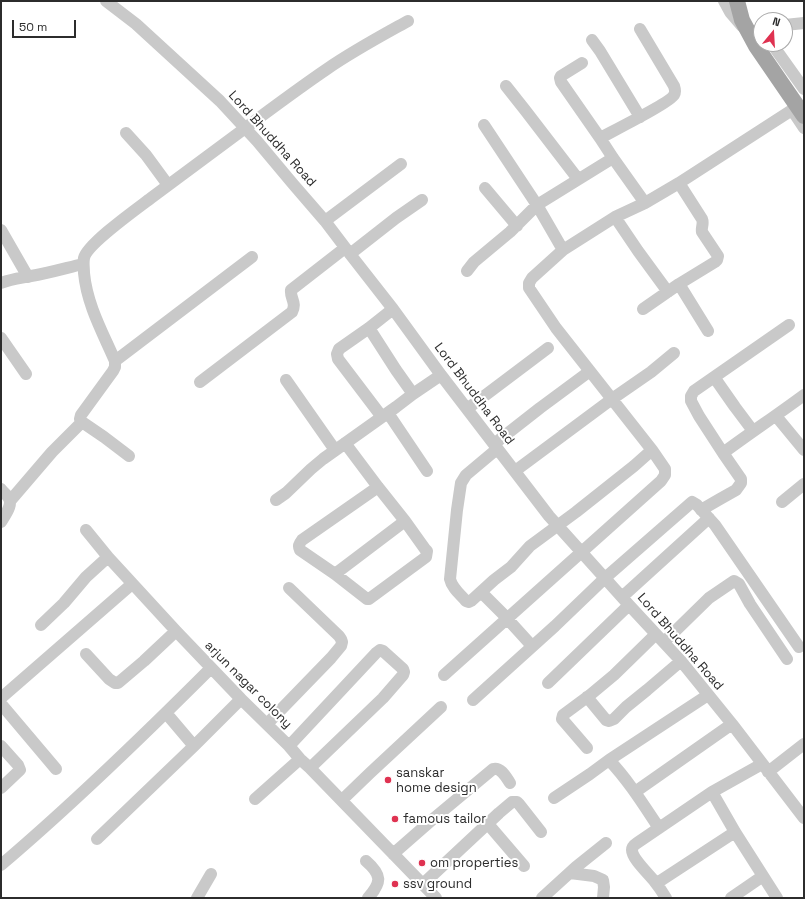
<!DOCTYPE html>
<html>
<head>
<meta charset="utf-8">
<style>
	body { margin:0 }
	#map { position:relative; width:805px; height:899px; overflow:hidden; background:#fff; font-family:"Space Grotesk",sans-serif }
	canvas { display:block }
	.frame { position:absolute; inset:0; border:2px solid #2c2c2c; pointer-events:none }
	.north { position:absolute; left:753px; top:12px; width:40px; height:40px; box-sizing:border-box; background:#fff; border:1px solid #ababab; border-radius:50%; rotate:18deg; font-size:11px; font-weight:700; line-height:16px; text-align:center; color:#2c2c2c }
	.north::after { content:''; display:block; margin:auto; width:14px; height:18px; background:#df3251; clip-path:polygon(50% 0,100% 100%,50% 72%,0 100%) }
	.scale { position:absolute; left:12px; top:20px; width:64px; height:18px; box-sizing:border-box; border:2px solid #2c2c2c; border-top:0; padding-left:5px; font-size:12px; line-height:14px; white-space:nowrap; color:#2c2c2c; -webkit-text-stroke:3px #fff; paint-order:stroke }
</style>
</head>
<body>
<div id="map">
<canvas width="805" height="899"></canvas>
<div class="frame"></div>
<div class="north">N</div>
<div class="scale">50 m</div>
</div>
<script>
const ctx = document.querySelector('canvas').getContext('2d');
ctx.lineJoin = 'round';
function stroke(path, color, width, dash) { ctx.strokeStyle = color; ctx.lineWidth = width; ctx.lineCap = dash ? 'butt' : 'round'; ctx.setLineDash(dash || []); ctx.stroke(path); }
function label(font, color, halo, rows, align = 'center') {
  ctx.font = font + ' "Space Grotesk",sans-serif'; ctx.lineWidth = 4; ctx.setLineDash([]); ctx.textBaseline = 'middle'; ctx.strokeStyle = halo; ctx.fillStyle = color; for (const [text, x, y, turn = 0] of rows) {
    ctx.save(); ctx.translate(x, y); ctx.rotate((+turn || 0) * Math.PI / 180); ctx.textAlign = isNaN(turn) ? turn : align; if (halo) ctx.strokeText(text, 0, 0); ctx.fillText(text, 0, 0); ctx.restore();
  }
}
stroke(new Path2D(`
	M 106,1 L 136,24 L 220,101 L 257,141 L 293,184 L 325,221 L 350,254 L 393,309 L 441,375 L 467,409 L 549,516 L 629,605 L 681,661 L 732,724 L 804,818
	M 724,1 L 730,12 L 742,26
	M 785,25 L 804,23
	M 592,40 L 600,51 L 640,117
	M 772,44 L 804,89
	M 582,63 L 561,76 L 560,78 L 561,82 L 600,138 L 613,158 L 645,203
	M 506,86 L 525,110 L 578,179
	M 792,110 L 804,128
	M 484,125 L 537,205 L 563,250
	M 126,133 L 146,155 L 168,185
	M 600,138 C 611,132 671,102 674,95 C 676,92 675,89 674,86 L 640,29
	M 485,188 L 517,226
	M 325,221 L 401,164
	M 1,230 L 28,277
	M 350,254 L 396,218 L 422,200
	M 467,271 L 474,262 L 510,232 L 537,205 L 613,158
	M 1,283 C 11,279 21,278 31,276 C 49,273 66,268 83,264
	M 679,284 L 708,331
	M 668,292 L 638,251 L 615,217 L 645,203 L 679,183 L 792,110
	M 643,309 L 679,284 L 715,262 L 717,260 L 718,256 L 702,232 C 701,227 704,224 702,219 L 679,183
	M 789,325 L 694,391 L 691,396 L 691,401 L 699,416 L 723,453 C 750,433 777,415 804,395
	M 369,328 L 396,370 L 413,394
	M 1,338 L 26,374
	M 115,361 L 252,257
	M 714,377 L 735,407 L 753,431
	M 286,380 L 335,450
	M 200,382 L 292,312 C 297,302 290,299 291,290 L 345,248
	M 467,409 L 548,348
	M 388,413 L 427,471
	M 776,416 L 804,450
	M 382,417 L 338,359 L 337,354 L 339,349 L 369,328 L 393,309
	M 494,444 L 540,408 L 590,371
	M 497,449 L 466,475 L 461,483 L 457,510 L 450,579 C 452,588 460,594 466,601 L 469,602 L 471,601 L 494,580 L 511,567 L 530,546 L 576,512 L 634,466 L 652,450
	M 129,456 L 104,437 L 82,422 L 80,419 L 81,415 L 113,371 L 115,367 L 115,361 C 103,333 87,305 84,273 C 84,268 83,263 84,258 C 87,244 138,208 151,198 C 182,175 213,152 244,129 C 271,109 299,88 327,69 C 353,51 381,36 408,21
	M 515,471 L 612,399 L 651,372 L 674,353
	M 378,487 L 302,540 C 299,544 298,546 300,550 L 335,574 L 367,599 L 369,599 L 426,557 L 427,551 L 425,549 L 405,521
	M 1,489 C 3,492 6,494 8,497 C 14,504 5,515 1,522
	M 276,500 L 286,493 L 311,469 L 323,459 L 396,407 L 413,394 L 441,375
	M 10,501 L 52,452 L 82,422
	M 782,502 L 804,484
	M 701,510 L 720,499 L 736,490 L 741,483 L 741,479 L 723,453
	M 86,530 L 108,557
	M 335,574 L 405,521 L 378,487 L 345,443
	M 481,592 L 503,614 L 532,646
	M 622,597 L 709,518
	M 41,625 L 64,603 L 86,577 L 108,557 L 176,631 L 241,699 L 289,746 L 300,759 L 310,768 L 436,898
	M 664,642 L 709,598 L 734,581 L 739,584 L 750,604 L 787,659
	M 86,654 L 109,679 L 115,683 L 118,683 L 144,661 L 176,631
	M 444,675 L 661,481 L 665,475 L 665,469 L 652,450 L 556,328 L 529,288 L 529,283 L 532,278 L 563,250 L 615,217
	M 548,683 L 629,605
	M 587,697 L 606,720 L 609,721 L 614,719 L 626,707 L 647,690 L 681,661
	M 1,698 L 132,584
	M 473,700 L 555,626 L 605,578 L 692,502 L 697,505 L 715,525 L 799,647
	M 1,704 L 56,769
	M 166,713 L 194,746
	M 267,724 L 331,658 L 341,646 L 342,642 L 341,639 L 339,636 L 289,588
	M 1,746 L 18,765 L 20,770 L 1,788
	M 289,746 L 376,653 L 380,650 L 383,651 L 403,669 L 404,672 L 403,675 L 383,698 L 310,768
	M 587,748 L 562,719 L 563,715 L 590,695 L 614,675 L 656,634
	M 609,760 L 708,695
	M 768,772 L 804,744
	M 635,792 L 732,724
	M 712,792 L 735,832 L 777,898
	M 554,798 L 590,774 L 609,760 C 628,780 643,804 659,828
	M 255,799 L 300,759
	M 342,800 L 370,773 L 441,707
	M 488,824 L 524,866
	M 97,839 L 194,746 L 241,699
	M 393,854 L 433,819 L 493,769 C 501,767 506,777 510,783
	M 366,861 C 382,875 382,882 368,898
	M 1,865 C 74,803 143,736 211,668
	M 570,873 L 594,876 L 603,880 L 604,887 L 603,898
	M 657,883 L 735,832
	M 423,884 L 499,813 L 512,802 L 517,802 L 519,804 L 541,832
	M 197,898 L 211,874
	M 542,898 L 576,867 L 606,843
	M 666,898 C 663,893 659,887 655,882 C 650,875 632,859 632,850 C 632,847 634,845 637,843 L 712,792 L 762,764
	M 731,898 L 763,876`), '#c9c9c9', 12);
stroke(new Path2D(`
	M 737,1 L 742,20 L 756,46 L 804,116`), '#a4a4a4', 16);
for (const [x, y, r, color] of [
	[388,780,4,"#df3251"],
	[395,819,4,"#df3251"],
	[422,863,4,"#df3251"],
	[395,884,4,"#df3251"]
]) { const dot = new Path2D(); dot.arc(x, y, r, 0, 2 * Math.PI); ctx.fillStyle = color; ctx.fill(dot); stroke(dot, '#fff', 1.5); }
label('13px', '#2c2c2c', '#fff', [
	["Lord Bhuddha Road",272,139,48],
	["Lord Bhuddha Road",474,394,53],
	["Lord Bhuddha Road",680,642,49],
	["arjun nagar colony",248,685,45]
]);
label('13px', '#2c2c2c', '#fff', [
	["sanskar",396,773],
	["home design",396,788],
	["famous tailor",403,819],
	["om properties",430,863],
	["ssv ground",403,884]
], 'left');
</script>
</body>
</html>
